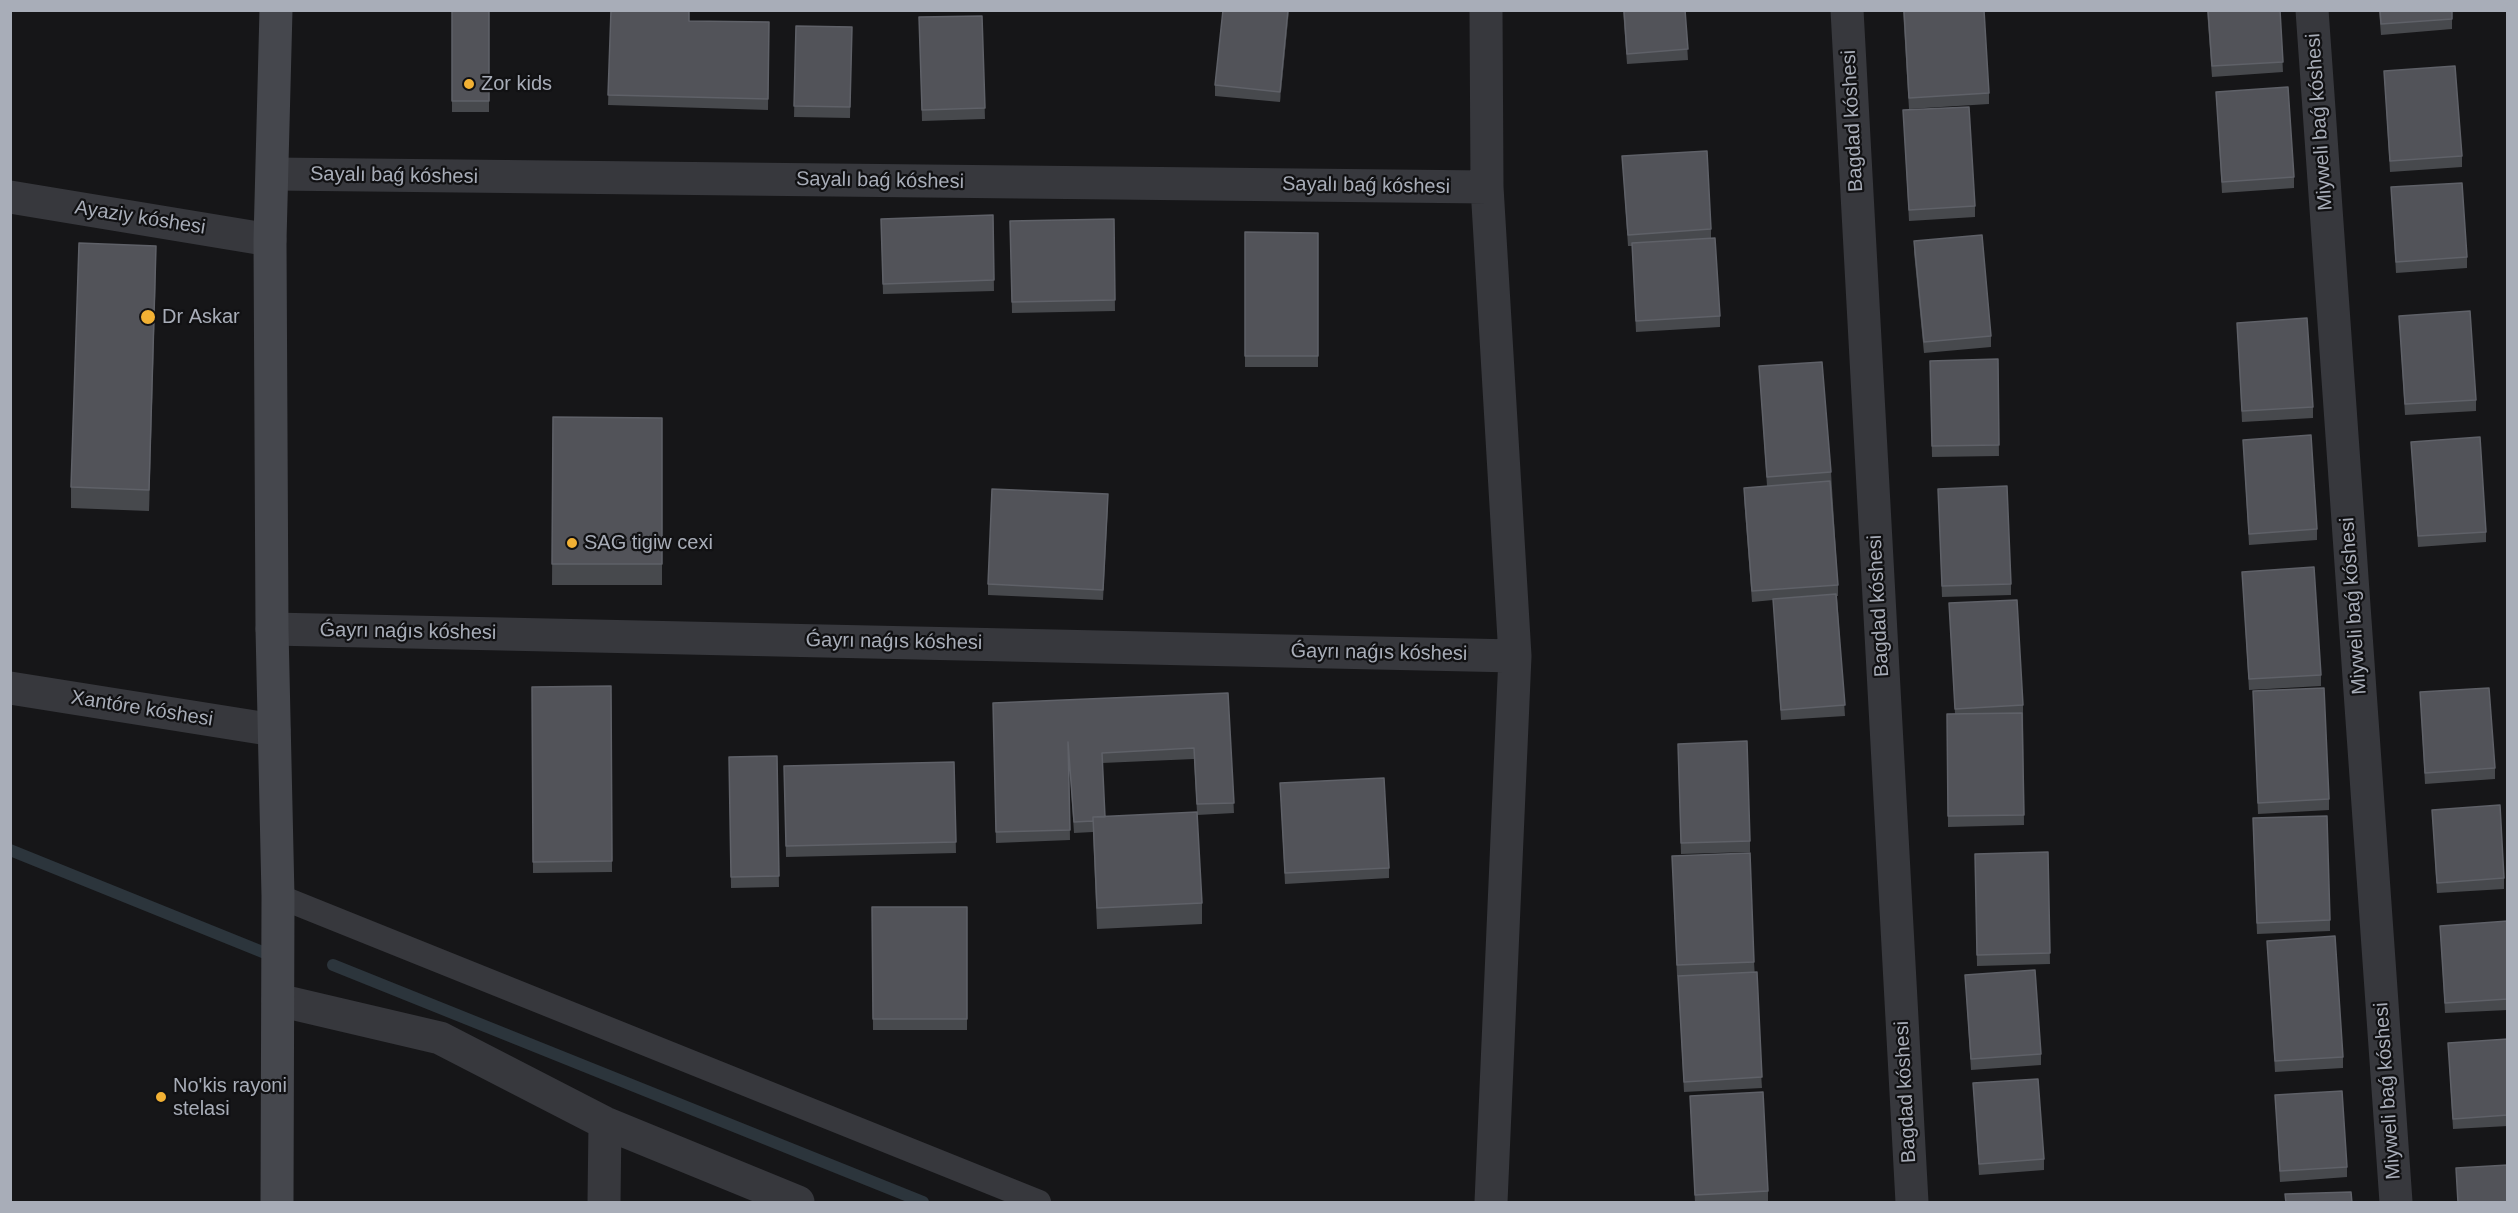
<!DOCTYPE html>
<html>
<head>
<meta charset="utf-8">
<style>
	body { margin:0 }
	#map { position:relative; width:2518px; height:1213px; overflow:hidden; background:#161618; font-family:Helvetica,sans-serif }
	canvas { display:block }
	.frame { position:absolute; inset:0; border:12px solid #a8adb8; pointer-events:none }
</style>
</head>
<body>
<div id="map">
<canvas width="2518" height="1213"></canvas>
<div class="frame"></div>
</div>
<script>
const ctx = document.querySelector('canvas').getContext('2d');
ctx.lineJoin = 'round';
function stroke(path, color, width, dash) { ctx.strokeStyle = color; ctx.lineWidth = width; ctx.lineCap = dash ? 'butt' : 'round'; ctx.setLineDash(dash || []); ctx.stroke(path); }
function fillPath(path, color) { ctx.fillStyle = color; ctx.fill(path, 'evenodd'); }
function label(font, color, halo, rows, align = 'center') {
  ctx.font = font + ' Helvetica,sans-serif'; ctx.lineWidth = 4.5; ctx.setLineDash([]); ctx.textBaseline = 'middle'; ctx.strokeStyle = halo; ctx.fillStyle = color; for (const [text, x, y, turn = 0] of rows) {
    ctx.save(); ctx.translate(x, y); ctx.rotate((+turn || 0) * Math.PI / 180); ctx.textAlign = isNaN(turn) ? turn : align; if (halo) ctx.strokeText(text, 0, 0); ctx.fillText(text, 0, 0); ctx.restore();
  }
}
stroke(new Path2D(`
	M 10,850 L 265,953
	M 333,965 L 923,1202`), '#2c353c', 12);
stroke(new Path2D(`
	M 278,896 L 1039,1202`), '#37383d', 24);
stroke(new Path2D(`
	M 1486,10 L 1487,187 L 1515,656 L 1491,1202
	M 1847,10 L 1912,1202
	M 2312,10 L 2396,1202
	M 273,174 L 1487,187
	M 10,197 L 270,240
	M 272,629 L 1515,656
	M 10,688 L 274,730
	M 278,1000 L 440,1038 L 605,1123 L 798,1202
	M 604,1202 L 605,1123`), '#37383d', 33);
stroke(new Path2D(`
	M 276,10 L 270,240 L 272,629 L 278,896 L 277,1202`), '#45474d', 33);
fillPath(new Path2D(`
	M 452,10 L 489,10 L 489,112 L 452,112 Z
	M 611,10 L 689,21 L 769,22 L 768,110 L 608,105 Z
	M 1289,10 L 1280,102 L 1215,96 L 1215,85 Z
	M 1623,10 L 1685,10 L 1688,60 L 1627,64 Z
	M 1903,10 L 1989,93 L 1989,104 L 1909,109 Z
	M 2207,10 L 2280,10 L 2283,72 L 2212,77 Z
	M 2379,10 L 2452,10 L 2452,29 L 2381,35 Z
	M 982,16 L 985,119 L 922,121 L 919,17 Z
	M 796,26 L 852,27 L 850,118 L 794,117 Z
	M 2384,71 L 2462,156 L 2462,167 L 2390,172 Z
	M 2216,92 L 2294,177 L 2294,188 L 2222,193 Z
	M 1903,110 L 1975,206 L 1975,217 L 1909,221 Z
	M 1622,156 L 1711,229 L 1711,238 L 1720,316 L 1720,327 L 1636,332 L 1632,246 L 1628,246 Z
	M 2391,187 L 2467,257 L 2467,268 L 2396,273 Z
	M 993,215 L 994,291 L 883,294 L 881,219 Z
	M 1114,219 L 1115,311 L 1012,313 L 1010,221 Z
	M 1245,232 L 1318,233 L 1318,367 L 1245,367 Z
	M 1914,241 L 1991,336 L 1991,347 L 1924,353 L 1914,252 Z
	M 156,267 L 149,511 L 71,508 L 71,487 Z
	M 2399,316 L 2476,400 L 2476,411 L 2405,415 Z
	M 2237,323 L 2313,407 L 2313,418 L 2242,422 Z
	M 1998,359 L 1999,456 L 1932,457 L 1930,361 Z
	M 1759,366 L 1831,472 L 1838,585 L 1838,596 L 1837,596 L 1845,716 L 1781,720 L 1773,600 L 1752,602 L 1744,498 L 1744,488 L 1767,486 Z
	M 553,417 L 662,418 L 662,585 L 552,585 Z
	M 2243,440 L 2317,529 L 2317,540 L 2249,545 Z
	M 2411,442 L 2486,532 L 2486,542 L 2418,547 Z
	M 1938,489 L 2011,584 L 2011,595 L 1942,597 Z
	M 1108,505 L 1103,600 L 988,595 L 988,584 Z
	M 2242,572 L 2321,675 L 2321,686 L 2249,690 Z
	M 1949,603 L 2023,705 L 2024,825 L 1948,827 L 1947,714 L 1955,714 Z
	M 611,686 L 612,872 L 533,873 L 532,687 Z
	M 2253,691 L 2329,799 L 2329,810 L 2258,814 Z
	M 2420,692 L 2495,768 L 2495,779 L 2425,784 Z
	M 1228,693 L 1234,813 L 1197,815 L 1202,903 L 1202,924 L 1097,929 L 1093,832 L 1074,833 L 1069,759 L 1070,840 L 996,843 L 993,703 ZM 1194,759 L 1197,812 L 1105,817 L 1102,763 Z
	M 1678,755 L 1750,841 L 1750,852 L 1681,854 Z
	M 777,756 L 779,887 L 731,888 L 729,757 Z
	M 954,762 L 956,853 L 786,857 L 784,766 Z
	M 1280,783 L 1389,868 L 1389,878 L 1285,884 Z
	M 2432,810 L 2504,878 L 2504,889 L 2437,893 Z
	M 2253,829 L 2330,920 L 2330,931 L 2257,934 Z
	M 2048,852 L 2050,964 L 1977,966 L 1975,854 Z
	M 1672,856 L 1754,962 L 1762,1088 L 1684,1092 L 1678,976 L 1688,976 L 1677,976 Z
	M 872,907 L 967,907 L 967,1030 L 873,1030 Z
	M 2508,921 L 2508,1010 L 2445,1013 L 2440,926 Z
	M 2267,941 L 2343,1057 L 2343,1068 L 2275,1072 Z
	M 1965,975 L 2041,1054 L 2041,1065 L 1971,1070 Z
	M 2508,1039 L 2508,1126 L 2453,1129 L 2448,1043 Z
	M 1973,1083 L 2044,1159 L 2044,1170 L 1979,1175 Z
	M 2275,1095 L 2347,1167 L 2347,1177 L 2280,1182 Z
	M 1690,1096 L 1768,1191 L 1768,1202 L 1695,1203 Z`), '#47494d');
fillPath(new Path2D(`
	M 1288,10 L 1289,10 L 1280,102 L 1280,92 Z
	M 156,246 L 156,267 L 149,511 L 149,490 Z`), '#2f3033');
const building = new Path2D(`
	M 452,10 L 489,10 L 489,101 L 452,101 Z
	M 611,10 L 689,10 L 689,21 L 769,22 L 768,99 L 608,95 Z
	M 1223,10 L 1288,10 L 1280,92 L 1215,85 Z
	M 1624,10 L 1685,10 L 1688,49 L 1627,54 Z
	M 1904,10 L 1984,10 L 1989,93 L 1909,98 Z
	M 2208,10 L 2280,10 L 2283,62 L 2212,66 Z
	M 2380,10 L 2452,10 L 2452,19 L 2381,24 Z
	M 982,16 L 985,108 L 922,110 L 919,17 Z
	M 796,26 L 852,27 L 850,107 L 794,106 Z
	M 2455,66 L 2462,156 L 2390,161 L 2384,71 Z
	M 2288,87 L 2294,177 L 2222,182 L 2216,92 Z
	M 1969,107 L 1975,206 L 1909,210 L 1903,110 Z
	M 1707,151 L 1711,229 L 1628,235 L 1622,156 Z
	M 2462,183 L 2467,257 L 2396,262 L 2391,187 Z
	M 993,215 L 994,280 L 883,284 L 881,219 Z
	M 1114,219 L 1115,300 L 1012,302 L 1010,221 Z
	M 1245,232 L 1318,233 L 1318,356 L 1245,356 Z
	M 1982,235 L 1991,336 L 1924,342 L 1914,241 Z
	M 1715,238 L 1720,316 L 1636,321 L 1632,243 Z
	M 79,243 L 156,246 L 149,490 L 71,487 Z
	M 2470,311 L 2476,400 L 2405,404 L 2399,316 Z
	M 2307,318 L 2313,407 L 2242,411 L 2237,323 Z
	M 1998,359 L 1999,445 L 1932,446 L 1930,361 Z
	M 1822,362 L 1831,472 L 1767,477 L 1759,366 Z
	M 553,417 L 662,418 L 662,564 L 552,564 Z
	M 2311,435 L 2317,529 L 2249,534 L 2243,440 Z
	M 2480,437 L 2486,532 L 2418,536 L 2411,442 Z
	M 1830,481 L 1838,585 L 1752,591 L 1744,488 Z
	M 2007,486 L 2011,584 L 1942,586 L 1938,489 Z
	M 992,489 L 1108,494 L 1103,590 L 988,584 Z
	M 2314,567 L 2321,675 L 2249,679 L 2242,572 Z
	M 1836,594 L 1845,705 L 1781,710 L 1773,599 Z
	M 2017,600 L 2023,705 L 1955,709 L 1949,603 Z
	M 611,686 L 612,861 L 533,862 L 532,687 Z
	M 2324,688 L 2329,799 L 2258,803 L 2253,691 Z
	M 2489,688 L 2495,768 L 2425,773 L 2420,692 Z
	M 1228,693 L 1234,803 L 1197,804 L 1194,748 L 1102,753 L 1105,817 L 1093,817 L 1093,821 L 1074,822 L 1068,742 L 1070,830 L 996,832 L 993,703 Z
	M 2022,713 L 2024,815 L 1948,816 L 1947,714 Z
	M 1747,741 L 1750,841 L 1681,843 L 1678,744 Z
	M 777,756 L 779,876 L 731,877 L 729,757 Z
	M 954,762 L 956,842 L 786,846 L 784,766 Z
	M 1384,778 L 1389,868 L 1285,873 L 1280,783 Z
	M 2500,805 L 2504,878 L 2437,883 L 2432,810 Z
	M 1197,812 L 1202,903 L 1097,908 L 1093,817 Z
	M 2327,816 L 2330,920 L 2257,923 L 2253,818 Z
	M 2048,852 L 2050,953 L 1977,955 L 1975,854 Z
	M 1750,853 L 1754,962 L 1677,965 L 1672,856 Z
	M 872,907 L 967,907 L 967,1019 L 873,1019 Z
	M 2508,921 L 2508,999 L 2445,1003 L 2440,926 Z
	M 2335,936 L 2343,1057 L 2275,1061 L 2267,941 Z
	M 2035,970 L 2041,1054 L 1971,1059 L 1965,975 Z
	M 1757,972 L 1762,1077 L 1684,1082 L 1678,976 Z
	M 2508,1039 L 2508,1115 L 2453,1119 L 2448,1043 Z
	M 2038,1079 L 2044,1159 L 1979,1164 L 1973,1083 Z
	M 2342,1091 L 2347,1167 L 2280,1171 L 2275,1095 Z
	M 1763,1092 L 1768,1191 L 1695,1195 L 1690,1096 Z
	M 2508,1165 L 2508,1203 L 2458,1203 L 2456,1168 Z
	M 2351,1192 L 2352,1203 L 2286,1203 L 2285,1194 Z`);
fillPath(building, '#525359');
stroke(building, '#5f6168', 1.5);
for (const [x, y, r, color] of [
	[469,84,6,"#f2b134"],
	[148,317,8,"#f2b134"],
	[572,543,6,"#f2b134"],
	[161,1097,6,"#f2b134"]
]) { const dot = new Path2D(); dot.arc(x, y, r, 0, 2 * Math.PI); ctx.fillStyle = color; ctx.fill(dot); stroke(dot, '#111113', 2); }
label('20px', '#a8adb8', '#111113', [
	["Zor kids",481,84],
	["Dr Askar",162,317],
	["SAG tigiw cexi",584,543],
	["No'kis rayoni",173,1086],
	["stelasi",173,1109]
], 'left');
label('20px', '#a8adb8', '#111113', [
	["Bagdad kóshesi",1853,121,-93],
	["Miyweli baǵ kóshesi",2320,122,-94],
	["Sayalı baǵ kóshesi",394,176,1],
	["Sayalı baǵ kóshesi",880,181,1],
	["Sayalı baǵ kóshesi",1366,186,1],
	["Ayaziy kóshesi",140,218,9],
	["Bagdad kóshesi",1879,606,-93],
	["Miyweli baǵ kóshesi",2354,606,-94],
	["Ǵayrı naǵıs kóshesi",408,632,1],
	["Ǵayrı naǵıs kóshesi",894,642,1],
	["Ǵayrı naǵıs kóshesi",1379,653,1],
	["Xantóre kóshesi",142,709,9],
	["Miyweli baǵ kóshesi",2388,1091,-94],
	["Bagdad kóshesi",1906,1092,-93]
]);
</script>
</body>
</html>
